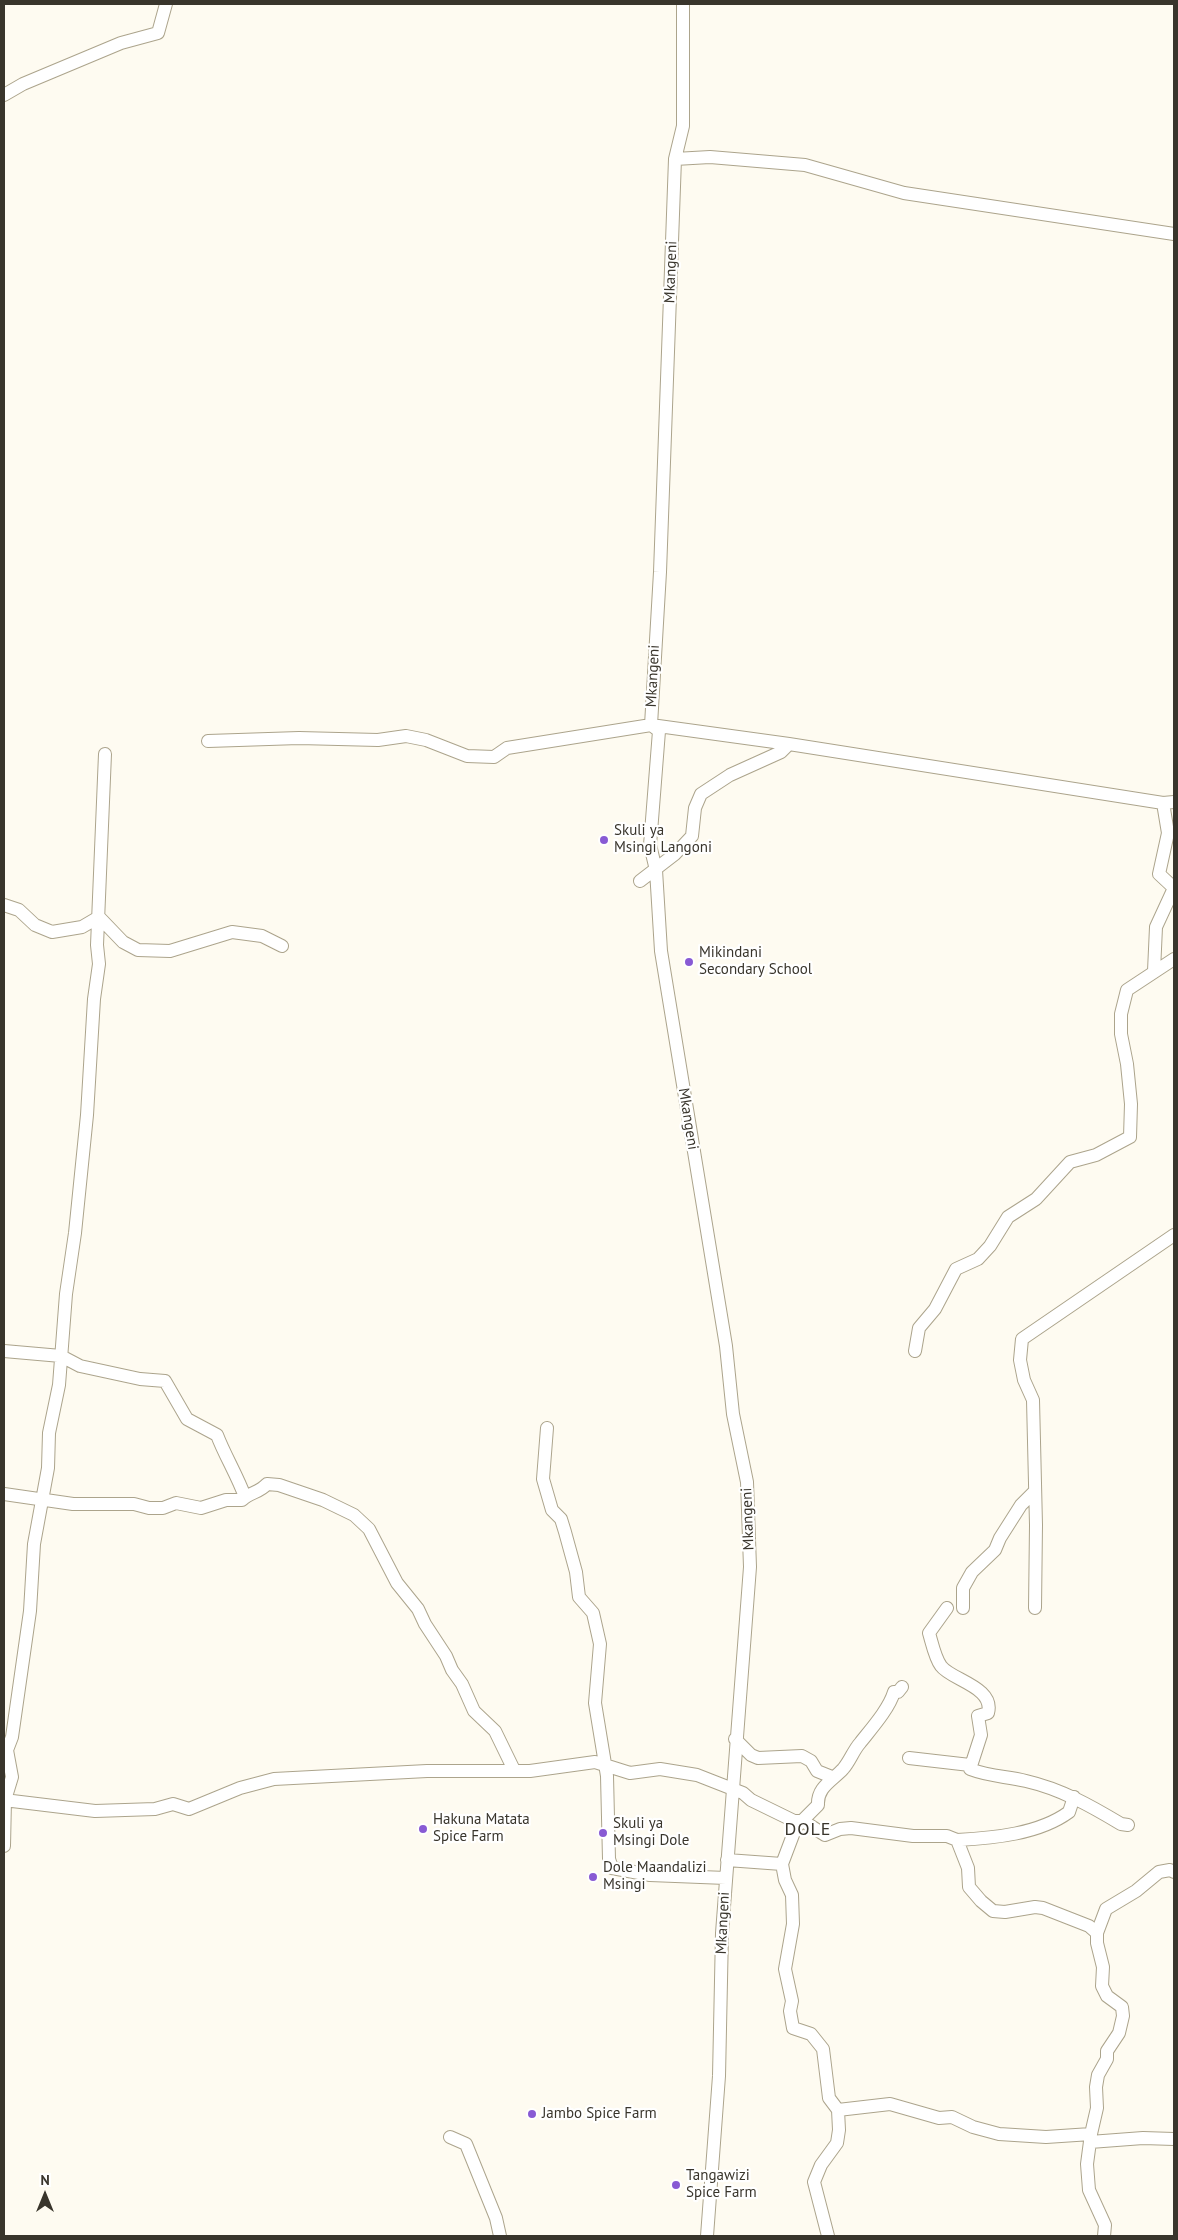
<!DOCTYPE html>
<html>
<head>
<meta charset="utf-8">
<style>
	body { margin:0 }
	#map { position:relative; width:1178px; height:2240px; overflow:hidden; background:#fefbf1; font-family:"PT Sans",sans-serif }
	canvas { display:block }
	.frame { position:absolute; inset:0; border:5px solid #39352c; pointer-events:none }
	.north { position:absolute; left:20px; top:2170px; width:50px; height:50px; -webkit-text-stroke:4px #fff; paint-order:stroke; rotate:0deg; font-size:14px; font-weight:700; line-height:20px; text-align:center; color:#39352c }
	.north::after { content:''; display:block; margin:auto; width:18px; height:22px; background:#39352c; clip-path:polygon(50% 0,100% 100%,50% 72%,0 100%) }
</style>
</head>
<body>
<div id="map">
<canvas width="1178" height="2240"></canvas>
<div class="frame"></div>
<div class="north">N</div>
</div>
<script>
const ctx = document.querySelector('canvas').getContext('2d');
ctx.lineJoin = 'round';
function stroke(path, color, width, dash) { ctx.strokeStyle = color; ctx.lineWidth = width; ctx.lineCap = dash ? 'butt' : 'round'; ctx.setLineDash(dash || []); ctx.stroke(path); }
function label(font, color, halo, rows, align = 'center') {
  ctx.font = font + ' "PT Sans",sans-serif'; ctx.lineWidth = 4.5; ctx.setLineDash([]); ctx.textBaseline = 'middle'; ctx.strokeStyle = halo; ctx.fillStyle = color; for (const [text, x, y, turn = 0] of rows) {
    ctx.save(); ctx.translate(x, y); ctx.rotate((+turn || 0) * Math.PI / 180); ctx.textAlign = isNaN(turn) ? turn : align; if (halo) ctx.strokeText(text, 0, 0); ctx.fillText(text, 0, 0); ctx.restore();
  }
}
const minor = new Path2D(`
	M 683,4 L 683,126 L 675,159 L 660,572 L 651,725 L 659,731 L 650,845 L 656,870 L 661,951 L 726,1346 L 733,1414 L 747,1482 L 750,1567 L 722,1933 L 719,2076 L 707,2236
	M 4,95 L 23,84 L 121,43 L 158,33 L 166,4
	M 675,159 L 710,157 L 805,165 L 904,193 L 1174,234
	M 208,741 L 299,738 L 378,740 L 406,736 L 426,740 L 467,756 L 494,757 L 507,748 L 651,725 L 789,744 L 1163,803 L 1174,802
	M 640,881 L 675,854 L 692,836 L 695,808 L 701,794 L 730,775 L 781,752 L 789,744
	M 4,905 L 19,910 L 35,925 L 52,932 L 82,927 L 99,917 L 123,942 L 138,950 L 170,951 L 232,932 L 262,936 L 282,946
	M 1154,971 L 1156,927 L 1174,888 L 1159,874 L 1168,833 L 1163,803
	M 4,1351 L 61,1356 L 80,1366 L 140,1379 L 165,1381 L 187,1419 L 217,1435 C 225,1456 237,1475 245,1497
	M 915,1351 L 919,1328 L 935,1309 L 956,1269 L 978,1259 L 990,1246 L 1008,1217 L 1036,1199 L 1070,1162 L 1096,1155 L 1130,1137 L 1131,1104 L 1127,1064 L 1121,1034 L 1121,1014 L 1127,990 L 1174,959
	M 547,1428 L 543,1479 L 552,1510 L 561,1519 L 565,1532 L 576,1572 L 579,1597 L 593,1613 L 600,1644 L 595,1703 L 607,1776 L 609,1859 L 612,1868 L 650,1875 L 726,1878
	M 4,1494 L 73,1504 L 134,1504 L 149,1508 L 163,1508 L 176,1503 L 201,1508 L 226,1500 L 242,1500 C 250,1492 259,1493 267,1484 L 279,1485 L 323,1500 L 354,1515 L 369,1529 L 397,1583 L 418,1609 L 425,1624 L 446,1656 L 452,1670 L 462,1684 L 474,1711 L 495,1731 L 514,1770
	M 947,1608 L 929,1633 C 932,1643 935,1658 941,1666 C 951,1680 995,1687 988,1713 L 978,1716 L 981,1735 L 970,1769 C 991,1777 1006,1776 1026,1781 C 1061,1789 1091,1806 1121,1824 L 1128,1825
	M 963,1608 L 963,1588 L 972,1572 L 995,1550 L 1000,1538 L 1021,1505 L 1034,1492
	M 1035,1608 L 1036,1525 L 1033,1400 L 1024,1380 L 1020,1360 L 1022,1339 L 1174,1235
	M 735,1739 L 751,1755 L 758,1758 L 802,1756 L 811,1761 L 817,1771 L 832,1777
	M 909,1758 L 970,1765
	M 4,1800 L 95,1811 L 155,1809 L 173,1804 L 189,1809 L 240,1788 L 274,1779 L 427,1771 L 530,1771 L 595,1762 L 630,1773 L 660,1769 L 697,1775 L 743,1793 L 751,1800 L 794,1821 L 803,1821 L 825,1835 L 840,1829 L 851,1828 L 913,1836 L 947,1836 L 957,1840 C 994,1838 1039,1834 1069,1812 L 1074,1797
	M 957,1840 L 968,1868 L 969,1887 L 981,1901 L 993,1911 L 1005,1912 L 1035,1907 L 1043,1908 L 1089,1926 L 1097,1933 L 1097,1943 L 1103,1967 L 1102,1986 L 1107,1996 L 1122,2007 L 1123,2016 L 1119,2033 L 1107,2051 L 1107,2059 L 1098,2075 L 1096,2087 L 1097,2108 L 1091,2134
	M 4,1846 L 5,1800 L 12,1777 L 7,1750 L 12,1737 L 30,1611 L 34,1544 L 48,1468 L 49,1433 L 59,1385 L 66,1294 L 75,1233 L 87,1115 L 94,999 L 99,964 L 97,945 L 105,754
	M 727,1860 L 782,1864 L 796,1827 L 818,1805 C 817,1787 832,1781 843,1769 C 850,1761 853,1751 860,1743 C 871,1729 889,1709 894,1692 L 898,1692 L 902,1687
	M 782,1864 L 785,1880 L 792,1895 L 793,1924 L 785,1969 L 792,2001 L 790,2011 L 793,2028 L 811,2034 L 823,2049 L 829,2098 L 838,2110 L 839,2130 L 837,2143 L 821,2165 L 814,2182 L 828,2236
	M 1097,1933 L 1106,1909 L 1136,1891 L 1159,1872 L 1170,1870 L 1174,1872
	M 838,2110 L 890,2104 L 939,2118 L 952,2117 L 973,2127 L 999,2134 L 1046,2137 L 1091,2134 L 1087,2164 L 1089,2190 L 1105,2225 L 1104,2236
	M 450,2137 L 466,2144 L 496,2218 L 500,2236
	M 1090,2142 L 1143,2138 L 1174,2139`);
stroke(minor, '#aca48c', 14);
stroke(minor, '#fff', 12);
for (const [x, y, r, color] of [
	[604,840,5,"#885ad4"],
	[689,962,5,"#885ad4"],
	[423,1829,5,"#885ad4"],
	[603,1833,5,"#885ad4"],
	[593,1877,5,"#885ad4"],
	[532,2114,5,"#885ad4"],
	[676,2185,5,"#885ad4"]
]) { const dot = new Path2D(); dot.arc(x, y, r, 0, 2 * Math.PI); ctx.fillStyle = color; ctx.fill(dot); stroke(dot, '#fff', 2); }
label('15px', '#39352c', '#fff', [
	["Mkangeni",671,272,-88],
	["Mkangeni",653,676,-87],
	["Mkangeni",688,1119,81],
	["Mkangeni",748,1519,-92],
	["Mkangeni",723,1923,-87]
]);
label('15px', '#39352c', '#fff', [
	["Skuli ya",614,831],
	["Msingi Langoni",614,848],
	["Mikindani",699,953],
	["Secondary School",699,970],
	["Hakuna Matata",433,1820],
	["Spice Farm",433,1837],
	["Skuli ya",613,1824],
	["Msingi Dole",613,1841],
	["Dole Maandalizi",603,1868],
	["Msingi",603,1885],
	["Jambo Spice Farm",542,2114],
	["Tangawizi",686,2176],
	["Spice Farm",686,2193]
], 'left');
ctx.letterSpacing = '1px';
label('18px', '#39352c', '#fff', [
	["DOLE",808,1830]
]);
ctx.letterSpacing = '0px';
</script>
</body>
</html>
